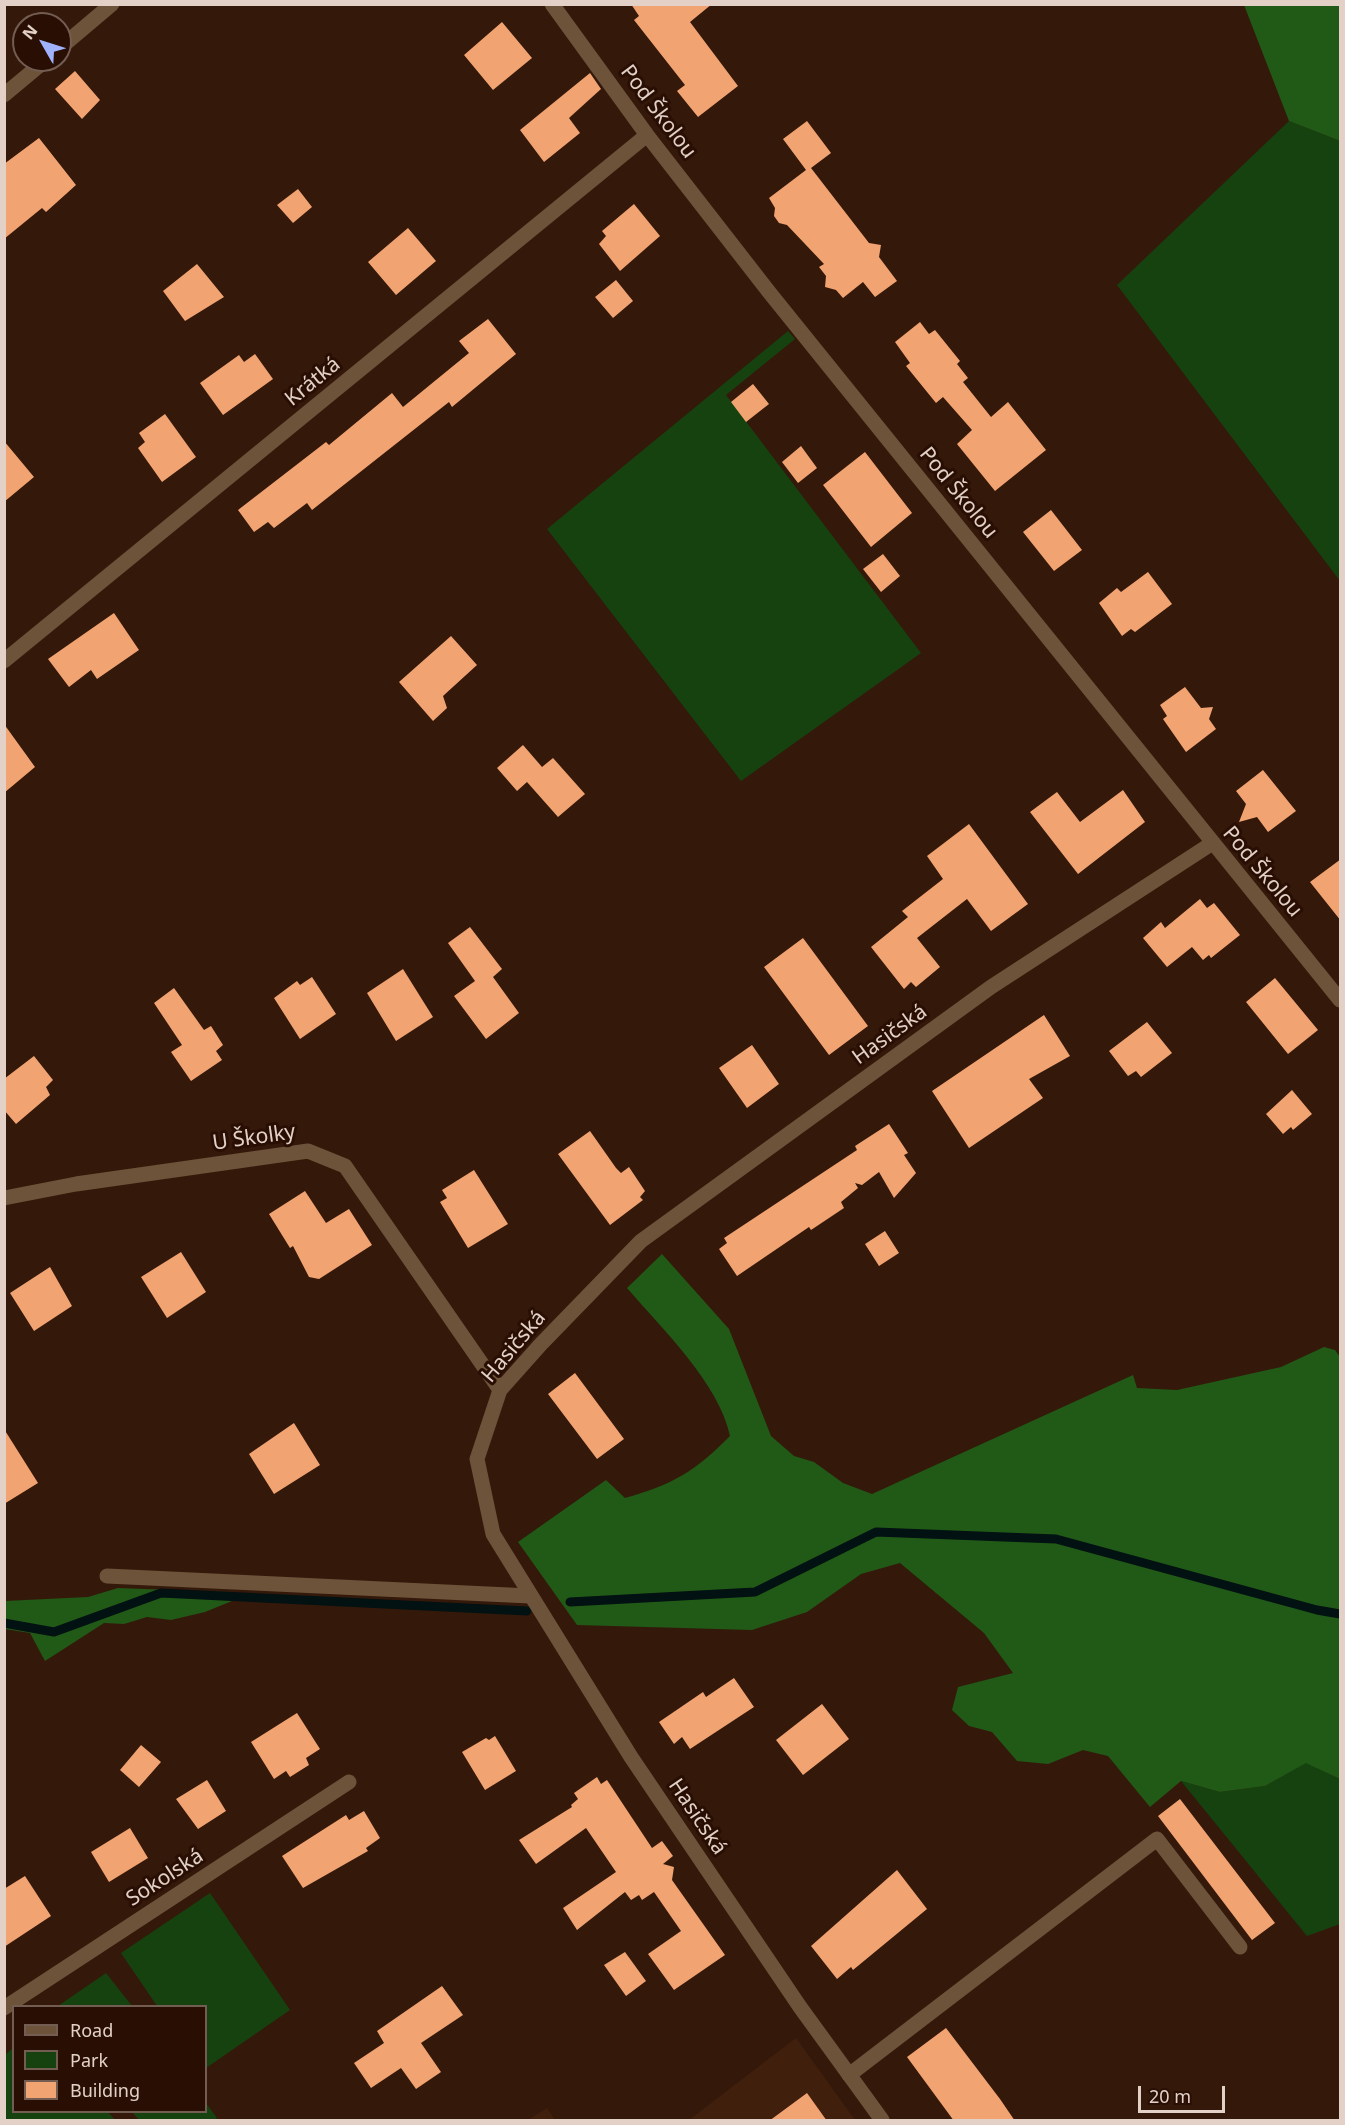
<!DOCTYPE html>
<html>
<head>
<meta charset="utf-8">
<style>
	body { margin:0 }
	#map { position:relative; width:1345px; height:2125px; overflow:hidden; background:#34190b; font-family:"Noto Sans",sans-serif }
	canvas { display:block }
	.frame { position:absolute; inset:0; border:6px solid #e3d0c7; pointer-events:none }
	.legend { position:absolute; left:12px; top:2005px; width:195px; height:108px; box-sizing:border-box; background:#290f03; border:2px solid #735c51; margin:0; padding:8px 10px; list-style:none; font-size:18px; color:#e3d0c7 }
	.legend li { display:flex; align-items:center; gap:12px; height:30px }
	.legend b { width:30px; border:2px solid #735c51 }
	.north { position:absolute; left:12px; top:12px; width:60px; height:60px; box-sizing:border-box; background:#290f03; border:2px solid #735c51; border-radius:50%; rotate:309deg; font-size:16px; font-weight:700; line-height:24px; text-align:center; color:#e3d0c7 }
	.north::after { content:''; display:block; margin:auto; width:21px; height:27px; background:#a1b2fd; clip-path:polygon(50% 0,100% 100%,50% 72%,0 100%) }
	.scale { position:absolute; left:1138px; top:2086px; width:87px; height:27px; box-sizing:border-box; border:3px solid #e3d0c7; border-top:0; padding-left:8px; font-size:18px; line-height:21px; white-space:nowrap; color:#e3d0c7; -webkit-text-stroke:4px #290f03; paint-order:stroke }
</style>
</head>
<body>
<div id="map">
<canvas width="1345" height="2125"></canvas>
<div class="frame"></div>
<ul class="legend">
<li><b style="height:8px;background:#6d533a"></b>Road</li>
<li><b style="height:16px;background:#16420f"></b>Park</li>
<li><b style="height:16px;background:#f2a372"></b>Building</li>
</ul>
<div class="north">N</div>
<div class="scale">20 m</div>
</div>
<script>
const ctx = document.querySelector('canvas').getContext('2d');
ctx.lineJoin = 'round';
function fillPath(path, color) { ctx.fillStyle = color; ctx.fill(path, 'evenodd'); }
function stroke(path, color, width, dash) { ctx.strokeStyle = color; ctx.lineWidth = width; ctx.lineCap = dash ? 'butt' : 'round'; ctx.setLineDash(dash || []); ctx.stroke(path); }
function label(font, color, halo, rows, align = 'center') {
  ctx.font = font + ' "Noto Sans",sans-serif'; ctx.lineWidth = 6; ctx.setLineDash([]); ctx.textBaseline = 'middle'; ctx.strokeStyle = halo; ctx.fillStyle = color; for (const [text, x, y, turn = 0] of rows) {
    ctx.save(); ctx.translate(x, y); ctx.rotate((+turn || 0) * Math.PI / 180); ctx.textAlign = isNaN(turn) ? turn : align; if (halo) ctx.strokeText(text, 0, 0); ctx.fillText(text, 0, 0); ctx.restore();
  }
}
fillPath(new Path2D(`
	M 796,2038 L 855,2120 L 689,2120 Z
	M 547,2108 L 555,2120 L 528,2120 Z`), '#411f0d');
fillPath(new Path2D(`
	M 1289,121 L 1340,141 L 1340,581 L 1117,285 Z
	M 788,331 L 795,339 L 726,395 L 921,653 L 741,781 L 547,529 Z
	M 1306,1762 L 1340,1779 L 1340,1924 L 1307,1936 L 1181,1781 L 1220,1792 L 1265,1786 Z
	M 210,1893 L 290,2010 L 206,2068 L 206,2006 L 157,2006 L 121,1953 Z
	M 106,1973 L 132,2006 L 58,2006 Z
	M 13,2048 L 14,2112 L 108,2112 L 115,2120 L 5,2120 L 5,2055 Z
	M 206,2103 L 217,2118 L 213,2120 L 139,2120 L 132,2112 L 206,2112 Z`), '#16420f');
fillPath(new Path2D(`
	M 1244,5 L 1340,5 L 1340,141 L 1289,121 Z
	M 662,1254 L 729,1329 L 771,1436 L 794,1456 L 814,1462 L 843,1483 L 872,1494 L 1133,1375 L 1137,1388 L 1177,1390 L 1281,1367 L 1324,1347 L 1335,1350 L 1340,1357 L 1340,1779 L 1306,1763 L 1265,1786 L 1220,1792 L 1181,1781 L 1150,1807 L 1108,1756 L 1083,1750 L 1048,1764 L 1017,1761 L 992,1732 L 969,1726 L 952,1710 L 958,1687 L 1013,1673 L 984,1633 L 900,1563 L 861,1574 L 807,1612 L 752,1630 L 577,1625 L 518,1542 L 606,1480 L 625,1498 C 674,1484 694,1472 730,1436 C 719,1383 662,1329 627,1288 Z
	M 118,1588 L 225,1592 L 232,1601 L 205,1612 L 171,1620 L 147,1617 L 124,1624 L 104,1623 L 45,1661 L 30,1633 L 5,1629 L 5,1601 L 88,1597 Z`), '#215917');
stroke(new Path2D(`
	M 570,1602 L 755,1592 L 876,1532 L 1056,1539 L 1317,1610 L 1340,1614
	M 4,1623 L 54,1632 L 161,1593 L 527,1611`), '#021111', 9);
fillPath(new Path2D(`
	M 631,4 L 712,4 L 690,22 L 738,86 L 698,117 L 677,91 L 685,85 L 634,20 L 639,16 Z
	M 502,22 L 532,58 L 493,90 L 464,55 Z
	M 75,71 L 100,100 L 82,119 L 55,89 Z
	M 590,73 L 601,89 L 569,118 L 580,133 L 544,162 L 520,130 Z
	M 807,121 L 831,153 L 811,168 L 869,243 L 881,245 L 879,257 L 897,281 L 875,297 L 863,282 L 843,298 L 836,290 L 825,287 L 826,276 L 819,267 L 824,264 L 787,225 L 779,223 L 774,216 L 775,208 L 769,198 L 806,170 L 783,139 Z
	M 39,138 L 76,185 L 46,212 L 42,208 L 4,239 L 4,164 Z
	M 298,189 L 312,207 L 293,223 L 277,205 Z
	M 634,204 L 660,236 L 620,271 L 599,244 L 606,236 L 602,231 Z
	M 408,228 L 436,261 L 396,295 L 368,262 Z
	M 197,264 L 224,297 L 185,321 L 163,291 Z
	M 616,280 L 633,301 L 613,318 L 595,297 Z
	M 488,319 L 516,354 L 452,407 L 449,402 L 312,510 L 307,503 L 274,528 L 268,522 L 254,532 L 238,510 L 326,442 L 329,445 L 392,393 L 403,407 L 469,353 L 459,341 Z
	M 920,322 L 929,334 L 935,330 L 960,361 L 957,364 L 968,378 L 963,382 L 991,417 L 1008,402 L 1046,450 L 995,491 L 957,444 L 972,430 L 943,397 L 936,403 L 906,366 L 910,363 L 895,342 Z
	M 255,354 L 273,379 L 223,415 L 200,383 L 239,355 L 244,362 Z
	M 753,384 L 769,404 L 746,422 L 731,402 Z
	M 165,414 L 196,457 L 162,482 L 138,448 L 145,442 L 139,433 Z
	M 4,441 L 34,477 L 4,502 Z
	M 801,446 L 817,468 L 798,483 L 782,462 Z
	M 865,452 L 912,513 L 871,547 L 823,485 Z
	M 1051,510 L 1082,550 L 1054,571 L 1023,532 Z
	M 883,554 L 900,576 L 881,592 L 863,569 Z
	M 1148,572 L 1172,604 L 1135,632 L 1131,629 L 1122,636 L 1099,603 L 1117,588 L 1121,592 Z
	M 114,613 L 139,650 L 97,679 L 91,670 L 69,687 L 48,659 Z
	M 451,636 L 477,665 L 443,696 L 447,708 L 433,721 L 399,682 Z
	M 1185,687 L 1201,708 L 1213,707 L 1209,719 L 1216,729 L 1186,752 L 1163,719 L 1167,716 L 1160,705 Z
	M 4,724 L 35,767 L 4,793 Z
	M 523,745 L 542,767 L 553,758 L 585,794 L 558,817 L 527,782 L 517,791 L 497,768 Z
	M 1263,770 L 1296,811 L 1268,832 L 1257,817 L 1239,822 L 1246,804 L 1236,791 Z
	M 1123,790 L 1145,822 L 1078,874 L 1030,812 L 1057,792 L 1080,822 Z
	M 969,824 L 1028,904 L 991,931 L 967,899 L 917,938 L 940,967 L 916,987 L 911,982 L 904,989 L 871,947 L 908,917 L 902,911 L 943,879 L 927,856 Z
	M 1341,859 L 1341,921 L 1310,882 Z
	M 1200,899 L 1207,908 L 1214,903 L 1240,935 L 1211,958 L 1209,955 L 1203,960 L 1192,947 L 1167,967 L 1143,938 L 1161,922 L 1165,928 Z
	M 470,927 L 502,969 L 493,977 L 519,1013 L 486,1039 L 454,996 L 475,981 L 448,943 Z
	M 803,938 L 868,1026 L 829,1055 L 764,967 Z
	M 403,969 L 433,1017 L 396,1041 L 367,993 Z
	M 312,977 L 336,1014 L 300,1039 L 274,998 L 297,981 L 300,985 Z
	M 1275,978 L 1318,1030 L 1288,1054 L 1246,1002 Z
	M 174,988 L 204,1030 L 211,1026 L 223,1045 L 216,1051 L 222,1060 L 191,1081 L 171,1052 L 182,1045 L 154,1003 Z
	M 1044,1015 L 1070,1056 L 1029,1079 L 1043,1098 L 969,1148 L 932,1091 Z
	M 1147,1022 L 1172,1053 L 1141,1077 L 1136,1071 L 1128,1076 L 1109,1051 Z
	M 752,1045 L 779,1084 L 747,1108 L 719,1068 Z
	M 34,1056 L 53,1080 L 46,1087 L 50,1095 L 16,1124 L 4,1110 L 4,1079 Z
	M 1292,1090 L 1312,1114 L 1293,1130 L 1291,1127 L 1283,1134 L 1266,1114 Z
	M 889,1124 L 908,1153 L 904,1155 L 916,1173 L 894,1198 L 879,1172 L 862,1185 L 855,1183 L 858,1188 L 841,1202 L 844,1208 L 811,1230 L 809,1227 L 737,1276 L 719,1249 L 727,1243 L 724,1238 L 857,1150 L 855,1146 Z
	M 590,1131 L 616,1168 L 621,1173 L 629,1167 L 645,1191 L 640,1197 L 643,1200 L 610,1225 L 558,1154 Z
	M 474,1170 L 508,1224 L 468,1248 L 440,1202 L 447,1198 L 442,1190 Z
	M 305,1191 L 326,1223 L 349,1209 L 372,1245 L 319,1279 L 309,1277 L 293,1246 L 290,1248 L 269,1214 Z
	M 885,1231 L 899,1253 L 879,1266 L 865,1244 Z
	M 181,1252 L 206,1292 L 167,1318 L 141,1277 Z
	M 50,1267 L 72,1306 L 34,1331 L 10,1293 Z
	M 575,1373 L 624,1439 L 597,1459 L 548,1394 Z
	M 294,1423 L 320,1465 L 274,1494 L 249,1454 Z
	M 4,1429 L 38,1483 L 4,1504 Z
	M 734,1678 L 754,1707 L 690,1749 L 682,1737 L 674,1744 L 659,1722 L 703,1692 L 706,1697 Z
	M 822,1704 L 849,1739 L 803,1775 L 776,1740 Z
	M 297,1713 L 320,1749 L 306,1758 L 309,1765 L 290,1777 L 286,1771 L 274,1779 L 251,1742 Z
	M 495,1736 L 516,1771 L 485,1790 L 462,1752 L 486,1738 L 489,1740 Z
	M 141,1745 L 161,1762 L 139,1787 L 120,1770 Z
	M 597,1777 L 601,1784 L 607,1780 L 652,1848 L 662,1841 L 673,1856 L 663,1864 L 674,1867 L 672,1880 L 725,1955 L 674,1990 L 648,1954 L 681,1931 L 654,1892 L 642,1900 L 639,1895 L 631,1900 L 625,1892 L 577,1930 L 563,1908 L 616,1872 L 586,1828 L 536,1864 L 519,1840 L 572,1807 L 571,1805 L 578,1799 L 574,1793 Z
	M 207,1780 L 226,1811 L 198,1829 L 176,1799 Z
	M 1180,1799 L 1275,1923 L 1252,1940 L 1158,1816 Z
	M 364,1811 L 380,1838 L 366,1848 L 368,1851 L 303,1888 L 282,1856 L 346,1815 L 349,1820 Z
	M 130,1828 L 148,1858 L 109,1882 L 91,1852 Z
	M 897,1870 L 927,1909 L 853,1970 L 851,1967 L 837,1979 L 811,1946 Z
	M 25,1876 L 51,1916 L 4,1947 L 4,1889 Z
	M 625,1952 L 646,1981 L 626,1996 L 604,1965 Z
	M 442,1986 L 463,2015 L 421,2043 L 441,2072 L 416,2089 L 401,2068 L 371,2088 L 354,2063 L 384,2043 L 377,2031 Z
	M 946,2028 L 1000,2099 L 1015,2121 L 954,2121 L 907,2057 Z
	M 807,2093 L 827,2121 L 769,2121 Z`), '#f2a372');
stroke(new Path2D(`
	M 107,1576 L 530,1596
	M 849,2075 L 1157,1839 L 1240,1947`), '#6d533a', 15);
stroke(new Path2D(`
	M 552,4 L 647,135 L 769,292 L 1340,1000
	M 60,48 L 112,4
	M 4,95 L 46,60
	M 4,661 L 647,135
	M 4,1198 L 76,1184 L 308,1151 L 345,1166 L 500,1390
	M 4,2008 L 349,1782
	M 882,2120 L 800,2007 L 631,1757 L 493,1534 L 477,1459 L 500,1390 L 541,1344 L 641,1241 L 991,987 L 1211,844`), '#6d533a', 15);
label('21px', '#e3d0c7', '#290f03', [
	["Pod Školou",658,112,53],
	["Krátká",313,382,-39],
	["Pod Školou",958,493,51],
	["Pod Školou",1262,872,50],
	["Hasičská",890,1035,-36],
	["U Školky",254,1138,-8],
	["Hasičská",514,1347,-50],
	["Hasičská",697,1817,56],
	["Sokolská",165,1878,-33]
]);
</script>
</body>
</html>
